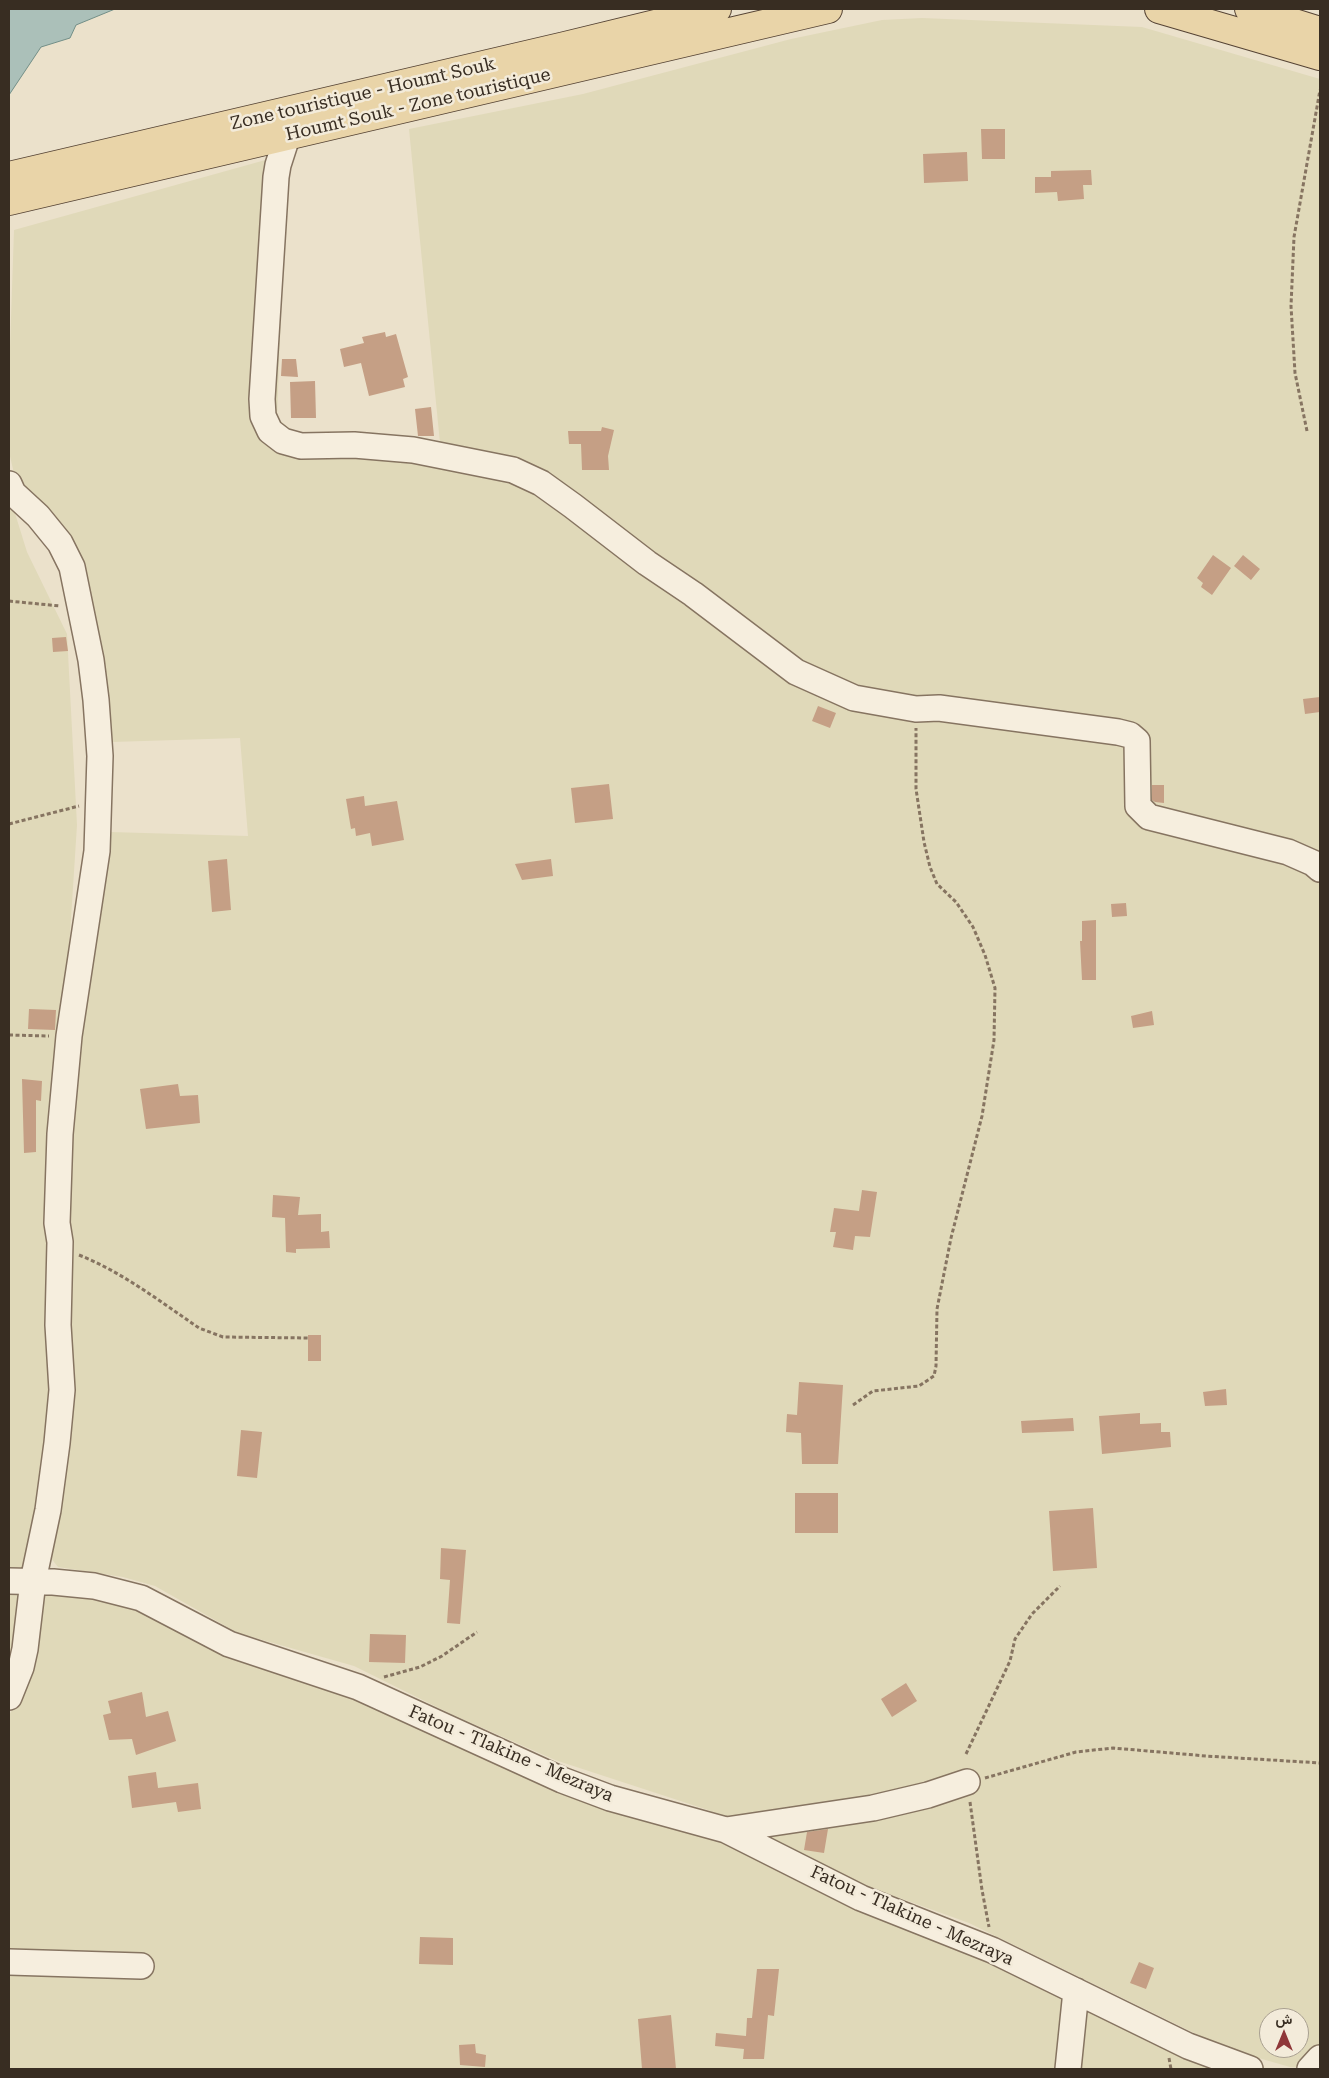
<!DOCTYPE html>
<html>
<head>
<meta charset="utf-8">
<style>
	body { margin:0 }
	#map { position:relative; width:1329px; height:2078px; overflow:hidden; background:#ebe1cb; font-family:"Roboto Serif",Vazirmatn,serif }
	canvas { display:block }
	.frame { position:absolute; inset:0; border:10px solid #382d22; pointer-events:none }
	.north { position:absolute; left:1259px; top:2008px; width:50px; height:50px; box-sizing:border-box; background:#f3ebda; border:1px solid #a89f90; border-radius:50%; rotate:0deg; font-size:14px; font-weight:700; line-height:20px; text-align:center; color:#382d22 }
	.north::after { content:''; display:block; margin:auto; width:18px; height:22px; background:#8f3739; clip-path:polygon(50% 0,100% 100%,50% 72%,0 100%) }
</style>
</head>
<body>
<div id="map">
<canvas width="1329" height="2078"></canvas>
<div class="frame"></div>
<div class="north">ش</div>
</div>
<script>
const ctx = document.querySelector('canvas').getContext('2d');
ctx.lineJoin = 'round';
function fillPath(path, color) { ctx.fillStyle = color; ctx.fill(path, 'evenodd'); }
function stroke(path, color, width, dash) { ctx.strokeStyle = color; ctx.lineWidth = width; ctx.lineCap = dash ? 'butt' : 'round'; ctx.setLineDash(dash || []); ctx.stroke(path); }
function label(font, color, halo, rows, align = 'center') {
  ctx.font = font + ' "Roboto Serif",serif'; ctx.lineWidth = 5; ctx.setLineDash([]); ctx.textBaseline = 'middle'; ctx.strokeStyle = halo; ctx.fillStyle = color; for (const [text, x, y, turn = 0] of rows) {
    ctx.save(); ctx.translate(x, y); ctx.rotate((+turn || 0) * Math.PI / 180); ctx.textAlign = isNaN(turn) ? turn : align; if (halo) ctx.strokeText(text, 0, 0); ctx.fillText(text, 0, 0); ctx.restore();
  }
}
fillPath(new Path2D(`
	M 922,18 L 1142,27 L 1320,79 L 1320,2069 L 1290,2067 L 1227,2049 L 969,1923 L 850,1880 L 708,1810 L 555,1760 L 451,1714 L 354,1666 L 238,1633 L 155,1586 L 123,1577 L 58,1567 L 50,1557 L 72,1100 L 91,952 L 110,832 L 248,836 L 240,738 L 112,742 L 105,671 L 91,625 L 84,563 L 69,536 L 16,482 L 9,452 L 9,377 L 14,230 L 287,154 L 277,418 L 300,437 L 440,443 L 409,129 L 583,94 L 791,39 L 882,20 ZM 1269,2018 L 1299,2018 L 1299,2048 L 1269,2048 Z
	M 9,494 L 27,552 L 67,634 L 77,825 L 52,1215 L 56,1404 L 9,1679 Z
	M 44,1589 L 111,1596 L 315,1680 L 735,1841 L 924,1932 L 1228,2069 L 9,2069 L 9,1716 L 20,1692 Z`), '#e0d9b9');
const water = new Path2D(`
	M 9,9 L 115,9 L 76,25 L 70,38 L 41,47 L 9,95 Z`);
fillPath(water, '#abc0b9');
stroke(water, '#728e87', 1);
fillPath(new Path2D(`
	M 981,129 L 1005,129 L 1005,159 L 982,159 Z
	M 967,152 L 968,181 L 924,183 L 923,154 Z
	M 1091,170 L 1092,185 L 1083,185 L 1084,199 L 1058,201 L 1057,192 L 1035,193 L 1035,177 L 1051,177 L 1051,171 Z
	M 385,332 L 386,337 L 396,334 L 408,377 L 403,379 L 405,387 L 369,396 L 361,363 L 344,367 L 340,349 L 364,343 L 362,337 Z
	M 282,359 L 296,359 L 298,377 L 281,376 Z
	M 315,381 L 316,418 L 291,418 L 290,382 Z
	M 431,407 L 434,436 L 418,436 L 415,409 Z
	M 602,427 L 614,430 L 608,456 L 609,470 L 582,470 L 581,444 L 569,444 L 568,431 L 601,431 Z
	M 1213,555 L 1231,568 L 1212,595 L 1201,587 L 1203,583 L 1197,578 Z
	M 1243,555 L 1260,569 L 1251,580 L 1234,566 Z
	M 66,637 L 68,651 L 53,652 L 52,638 Z
	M 1320,697 L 1320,712 L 1305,714 L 1303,699 Z
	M 818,706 L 836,713 L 830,728 L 812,721 Z
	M 609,784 L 613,819 L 575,823 L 571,788 Z
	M 1152,785 L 1164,785 L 1164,803 L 1155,802 L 1152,800 Z
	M 364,796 L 365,806 L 397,801 L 404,840 L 372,846 L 370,833 L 356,836 L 355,828 L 351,829 L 346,799 Z
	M 227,859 L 231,910 L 212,912 L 208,861 Z
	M 551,859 L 553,876 L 522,880 L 515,864 Z
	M 1126,903 L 1127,916 L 1112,917 L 1111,904 Z
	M 1096,920 L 1096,980 L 1082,980 L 1080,941 L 1082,941 L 1082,921 Z
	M 29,1009 L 56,1010 L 55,1030 L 28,1029 Z
	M 1152,1011 L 1154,1025 L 1133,1028 L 1131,1016 Z
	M 22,1079 L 42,1081 L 41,1101 L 36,1100 L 36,1152 L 24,1153 Z
	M 178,1084 L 180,1096 L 198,1095 L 200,1123 L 146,1129 L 140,1089 Z
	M 862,1190 L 877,1192 L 870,1237 L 855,1236 L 853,1250 L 833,1247 L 836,1232 L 830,1232 L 834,1208 L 859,1211 Z
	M 273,1195 L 300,1197 L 298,1215 L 321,1214 L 321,1232 L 329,1231 L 330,1248 L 296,1249 L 296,1253 L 286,1252 L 285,1218 L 272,1217 Z
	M 308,1335 L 321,1335 L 321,1361 L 308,1361 Z
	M 799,1382 L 843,1385 L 838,1464 L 802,1464 L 801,1433 L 786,1432 L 787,1414 L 797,1415 Z
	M 1226,1389 L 1227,1405 L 1205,1406 L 1203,1392 Z
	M 1140,1413 L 1140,1424 L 1161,1423 L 1161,1432 L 1170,1432 L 1171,1447 L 1102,1454 L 1099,1416 Z
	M 1073,1418 L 1074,1431 L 1022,1433 L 1021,1421 Z
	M 241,1430 L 262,1432 L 257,1478 L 237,1476 Z
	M 795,1493 L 838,1493 L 838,1533 L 795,1533 Z
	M 1093,1508 L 1097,1568 L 1053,1571 L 1049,1511 Z
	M 441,1548 L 466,1550 L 460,1624 L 447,1623 L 450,1580 L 440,1579 Z
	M 370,1634 L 406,1635 L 405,1663 L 369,1662 Z
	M 906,1683 L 917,1701 L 892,1717 L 881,1699 Z
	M 142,1692 L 146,1717 L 168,1711 L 176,1741 L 136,1755 L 132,1739 L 109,1740 L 103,1715 L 111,1713 L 108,1701 Z
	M 156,1772 L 158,1788 L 198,1783 L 201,1809 L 178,1812 L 176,1802 L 132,1808 L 128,1776 Z
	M 828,1829 L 824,1853 L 804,1850 L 807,1832 Z
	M 420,1937 L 453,1938 L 453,1965 L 419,1964 Z
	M 1139,1962 L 1154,1968 L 1146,1989 L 1130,1983 Z
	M 757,1969 L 779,1969 L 774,2016 L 768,2015 L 764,2059 L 743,2059 L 744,2049 L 715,2046 L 716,2033 L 746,2036 L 747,2018 L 752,2018 Z
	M 671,2015 L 676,2069 L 642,2069 L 638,2019 Z
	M 475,2044 L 476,2053 L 486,2055 L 485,2067 L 460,2065 L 459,2045 Z`), '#c59f85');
const minor = new Path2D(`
	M 288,134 L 278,165 L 276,177 L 262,399 L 263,416 L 270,431 L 283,441 L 301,446 L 354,445 L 413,450 L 513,470 L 541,483 L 573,506 L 647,563 L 693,594 L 796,672 L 854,698 L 916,709 L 939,708 L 1118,732 L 1130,735 L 1137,741 L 1138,806 L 1149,817 L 1288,852 L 1313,863 L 1320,869
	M 9,484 L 13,493 L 38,516 L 60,543 L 72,567 L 91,660 L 96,700 L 100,756 L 97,851 L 69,1036 L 60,1134 L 57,1223 L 60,1242 L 58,1325 L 62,1390 L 57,1443 L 48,1510 L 33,1581 L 25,1649 L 21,1667 L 9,1697
	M 9,1581 L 53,1582 L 94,1586 L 141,1598 L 229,1644 L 358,1687 L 562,1780 L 610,1798 L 726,1830 L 861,1898 L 992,1950 L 1188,2046 L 1250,2069
	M 726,1830 L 873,1808 L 928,1795 L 967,1782
	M 9,1962 L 141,1966
	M 1068,2069 L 1076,1991
	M 1310,2069 L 1320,2058`);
const major = new Path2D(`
	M 1159,9 L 1320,56
	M 1249,9 L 1320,31
	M 9,176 L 565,46 L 717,9
	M 9,201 L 828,9`);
stroke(minor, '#867461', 28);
stroke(major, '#554334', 30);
stroke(new Path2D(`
	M 1307,431 L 1295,373 L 1291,306 L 1294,237 L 1320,90
	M 9,601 L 60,606
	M 9,824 L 79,806
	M 9,1035 L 49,1036
	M 79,1255 C 122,1272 161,1302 199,1328 L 223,1337 L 308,1338
	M 853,1405 L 873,1391 L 919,1386 L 934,1376 L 936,1366 L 937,1309 L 951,1238 L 982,1116 L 994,1040 L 995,988 L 985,955 L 973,927 L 956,902 L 937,884 L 930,867 L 924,842 L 916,789 L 916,728
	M 384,1677 L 420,1667 L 442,1656 L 477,1632
	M 966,1754 L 1010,1661 L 1015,1639 L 1032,1614 L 1060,1586
	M 985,1778 L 1076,1752 L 1113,1748 L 1206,1756 L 1320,1763
	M 970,1802 L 982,1890 L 989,1927
	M 1169,2058 L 1171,2069`), '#867461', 3, [4, 2.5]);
stroke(minor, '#f6eede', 25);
stroke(major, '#e9d4a8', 28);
label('18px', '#382d22', '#f3ebda', [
	["Zone touristique - Houmt Souk",363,94,-13],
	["Houmt Souk - Zone touristique",418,105,-13],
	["Fatou - Tlakine - Mezraya",511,1754,23],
	["Fatou - Tlakine - Mezraya",912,1916,24]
]);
</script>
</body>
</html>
